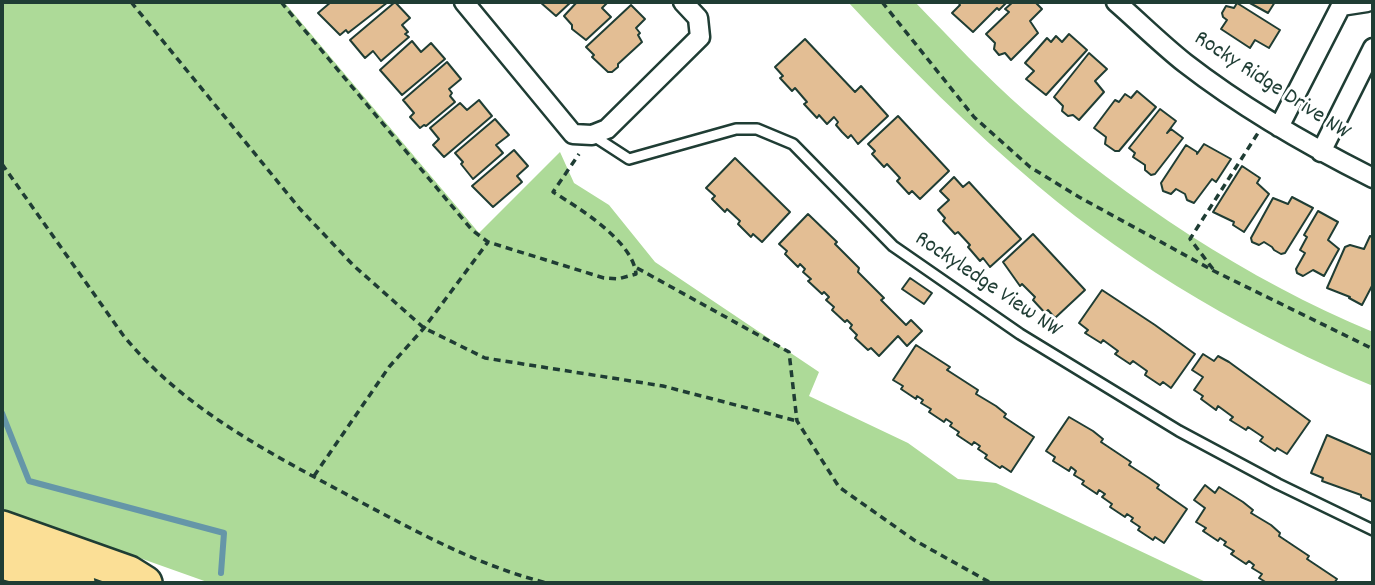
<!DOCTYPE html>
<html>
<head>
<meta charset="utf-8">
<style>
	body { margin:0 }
	#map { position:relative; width:1375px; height:585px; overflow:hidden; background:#fff; font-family:Dekko,sans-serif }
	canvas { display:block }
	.frame { position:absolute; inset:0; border:4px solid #1f3d34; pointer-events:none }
</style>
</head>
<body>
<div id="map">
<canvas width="1375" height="585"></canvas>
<div class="frame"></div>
</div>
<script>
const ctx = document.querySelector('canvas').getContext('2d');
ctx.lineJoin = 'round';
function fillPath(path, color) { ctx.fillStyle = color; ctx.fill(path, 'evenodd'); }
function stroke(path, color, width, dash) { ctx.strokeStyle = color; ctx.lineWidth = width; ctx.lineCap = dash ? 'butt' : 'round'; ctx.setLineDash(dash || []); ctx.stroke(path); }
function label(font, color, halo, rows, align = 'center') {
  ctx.font = font + ' Dekko,sans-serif'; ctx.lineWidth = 6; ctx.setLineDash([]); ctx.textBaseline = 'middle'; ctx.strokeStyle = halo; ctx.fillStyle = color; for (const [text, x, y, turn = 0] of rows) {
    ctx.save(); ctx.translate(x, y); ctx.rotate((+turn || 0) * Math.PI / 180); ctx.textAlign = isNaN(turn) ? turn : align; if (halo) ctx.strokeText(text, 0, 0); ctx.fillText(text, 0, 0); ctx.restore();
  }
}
fillPath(new Path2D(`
	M 2,2 L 284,2 L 479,233 L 560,152 L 574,183 L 609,205 L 655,262 L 819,372 L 809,396 L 908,443 L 958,479 L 996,483 L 1208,583 L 210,583 L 2,509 Z
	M 848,2 L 915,2 C 951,39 986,77 1025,111 C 1129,201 1246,279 1373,332 L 1373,386 C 1256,338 1135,268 1038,186 C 970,129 908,66 848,2 Z`), '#adda98');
stroke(new Path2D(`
	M 2,413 L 29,481 L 224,533 L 221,573`), '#6596a8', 6);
const building = new Path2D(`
	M 331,2 L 388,2 L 348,33 L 346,30 L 340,35 L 318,13 Z
	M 395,2 L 410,18 L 402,25 L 408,32 L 405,34 L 409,37 L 381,61 L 373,51 L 365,58 L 350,40 Z
	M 540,2 L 571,2 L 556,16 Z
	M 577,2 L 608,2 L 602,8 L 611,17 L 586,40 L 572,29 L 572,25 L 564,16 Z
	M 958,2 L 1007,2 L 999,10 L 997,8 L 973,32 L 952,13 L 960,5 Z
	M 1013,2 L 1035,2 L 1042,9 L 1030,21 L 1038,33 L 1011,60 L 1005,53 L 999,55 L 994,49 L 995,43 L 986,34 L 1009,12 L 1005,9 Z
	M 1248,2 L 1275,2 L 1268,13 Z
	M 1237,3 L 1280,30 L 1269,48 L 1255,40 L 1250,48 L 1221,29 L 1227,20 L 1223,17 L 1222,13 L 1226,6 L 1234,8 Z
	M 631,5 L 645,19 L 636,28 L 640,33 L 638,35 L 642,42 L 618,64 L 618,67 L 612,72 L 608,72 L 592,57 L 594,55 L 586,47 Z
	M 1069,34 L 1087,50 L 1046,95 L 1026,79 L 1034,71 L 1025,63 L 1047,38 L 1051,42 L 1056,36 L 1062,42 Z
	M 805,39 L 855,92 L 861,86 L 888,116 L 858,144 L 851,135 L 848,138 L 842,132 L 836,125 L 838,122 L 834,117 L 827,124 L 819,115 L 817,118 L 804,104 L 807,102 L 795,88 L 792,91 L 780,78 L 783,76 L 775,67 Z
	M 412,41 L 421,52 L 431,43 L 445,59 L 402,95 L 380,70 Z
	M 1089,53 L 1107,69 L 1095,81 L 1104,92 L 1079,120 L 1073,115 L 1068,116 L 1062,111 L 1063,106 L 1054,97 Z
	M 447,62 L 461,79 L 449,89 L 452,93 L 450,96 L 455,102 L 426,126 L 424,125 L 420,128 L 410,117 L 414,113 L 403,100 Z
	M 1137,91 L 1156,107 L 1119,151 L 1115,151 L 1105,144 L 1106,137 L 1094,128 L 1115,100 L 1119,102 L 1125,94 L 1131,98 Z
	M 479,100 L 492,116 L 444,157 L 433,145 L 439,139 L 430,128 L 460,103 L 467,110 Z
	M 1160,109 L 1176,121 L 1167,133 L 1171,129 L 1183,138 L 1155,174 L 1151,175 L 1145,170 L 1145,165 L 1133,157 L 1135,153 L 1129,148 Z
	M 898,116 L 949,171 L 920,199 L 912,191 L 909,194 L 897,181 L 900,178 L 887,164 L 884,167 L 872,154 L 875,151 L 868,144 Z
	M 495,119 L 509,135 L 496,145 L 503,153 L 473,179 L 461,164 L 463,162 L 455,153 Z
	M 1204,144 L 1231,159 L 1216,182 L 1212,179 L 1194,203 L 1187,200 L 1185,194 L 1176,189 L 1171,194 L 1163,191 L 1161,183 L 1186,145 L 1197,152 L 1197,154 Z
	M 514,150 L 528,166 L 517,176 L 522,182 L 493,207 L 472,186 Z
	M 735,158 L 790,212 L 762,242 L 753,234 L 751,237 L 738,224 L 740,221 L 727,209 L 725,212 L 712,199 L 715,196 L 706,188 Z
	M 1242,166 L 1260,178 L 1257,183 L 1269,194 L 1244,232 L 1233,225 L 1234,222 L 1213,212 Z
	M 954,177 L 963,187 L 969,182 L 1021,239 L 990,267 L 983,258 L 980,261 L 968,247 L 970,245 L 958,232 L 955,234 L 943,221 L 945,218 L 938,210 L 949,200 L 940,191 Z
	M 1292,197 L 1313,208 L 1285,253 L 1281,254 L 1274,250 L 1272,247 L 1264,242 L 1259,245 L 1252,242 L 1251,238 L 1273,198 L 1288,204 Z
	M 1318,211 L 1338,222 L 1328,240 L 1339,249 L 1324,276 L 1313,270 L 1303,276 L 1297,273 L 1296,269 L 1305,253 L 1300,250 L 1307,237 L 1304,235 Z
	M 808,214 L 837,242 L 835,244 L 859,268 L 858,272 L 884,298 L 881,300 L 906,325 L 911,320 L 922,331 L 907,346 L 898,336 L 879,356 L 871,348 L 868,350 L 855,338 L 857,335 L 850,328 L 852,325 L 847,320 L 845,322 L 832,310 L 834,307 L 826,300 L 829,297 L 824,292 L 822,294 L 808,281 L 811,279 L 803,272 L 805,269 L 800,264 L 798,267 L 785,254 L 787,251 L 779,244 Z
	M 1033,234 L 1085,290 L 1055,318 L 1048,310 L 1045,313 L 1033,300 L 1035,297 L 1022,284 L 1020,286 L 1003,262 Z
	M 1370,236 L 1373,237 L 1373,284 L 1362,305 L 1349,298 L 1350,297 L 1327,288 L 1345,247 L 1350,245 L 1364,249 Z
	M 910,278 L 932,293 L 924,304 L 902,289 Z
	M 1102,290 L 1155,325 L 1195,354 L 1171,388 L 1163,382 L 1160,385 L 1145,375 L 1147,371 L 1133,361 L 1130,364 L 1115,354 L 1118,351 L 1103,340 L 1101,343 L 1085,333 L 1088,330 L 1079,323 Z
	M 916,345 L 950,367 L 947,370 L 978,390 L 976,394 L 996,406 L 1006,414 L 1004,417 L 1034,437 L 1011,472 L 1002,466 L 1000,468 L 985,458 L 987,455 L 978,449 L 980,446 L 974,442 L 972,445 L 957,435 L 959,432 L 950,426 L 952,423 L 946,419 L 944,422 L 929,412 L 931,409 L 921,403 L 923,400 L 917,396 L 916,399 L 901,389 L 903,386 L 893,380 Z
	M 1203,354 L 1214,361 L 1218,356 L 1229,362 L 1310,421 L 1287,454 L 1277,448 L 1275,451 L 1260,441 L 1263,437 L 1248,427 L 1246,430 L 1230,420 L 1233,417 L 1218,406 L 1216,410 L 1201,399 L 1203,396 L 1194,390 L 1203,377 L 1192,370 Z
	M 1069,417 L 1093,431 L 1103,439 L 1101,442 L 1131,462 L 1129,465 L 1149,478 L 1159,485 L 1157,488 L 1187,509 L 1164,543 L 1155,537 L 1153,540 L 1138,530 L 1140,527 L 1131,521 L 1133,518 L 1127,514 L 1125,517 L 1110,507 L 1112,504 L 1102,497 L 1105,494 L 1099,490 L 1097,494 L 1082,484 L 1084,481 L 1074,475 L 1076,471 L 1071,467 L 1069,471 L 1053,461 L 1055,457 L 1046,451 Z
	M 1327,435 L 1373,455 L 1373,502 L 1361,497 L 1361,495 L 1322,481 L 1323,478 L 1311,473 Z
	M 1205,485 L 1215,493 L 1219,487 L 1243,502 L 1253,510 L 1251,513 L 1271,525 L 1280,533 L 1279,536 L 1309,556 L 1307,559 L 1337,579 L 1334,583 L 1267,583 L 1259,578 L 1262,574 L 1252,568 L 1254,565 L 1249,561 L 1246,564 L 1231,554 L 1234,551 L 1224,545 L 1226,542 L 1220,538 L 1218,541 L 1203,531 L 1206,528 L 1196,522 L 1205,508 L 1194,500 Z`);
fillPath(building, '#e3be94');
stroke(building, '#1f3d34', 2);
const service = new Path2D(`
	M 592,135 L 629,159 L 736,129 L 757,129 L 793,144 L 893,246 L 1020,334 L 1179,431 L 1278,484 L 1373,530`);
const minor = new Path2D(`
	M 464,2 L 573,134 L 592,135 L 607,129 L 700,37 L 698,18 L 683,2
	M 1116,2 C 1139,22 1161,44 1185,63 C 1243,108 1307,145 1373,178
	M 1279,127 L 1341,6 L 1367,2
	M 1321,152 L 1373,48`);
const motorway = new Path2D(`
	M 2,528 L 129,573 L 145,583
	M 2,562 L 78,583`);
stroke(service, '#1f3d34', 14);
stroke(minor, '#1f3d34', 23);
stroke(motorway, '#1f3d34', 38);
stroke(new Path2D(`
	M 131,2 L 300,209 L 353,265 L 424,328 L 485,358 L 663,386 L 797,421
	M 281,2 L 472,230 L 488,242 L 604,278 L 618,279 L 636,274 C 633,241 579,208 553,192 L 579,154
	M 882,2 L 974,117 L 1030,167 L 1079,197 L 1214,271 L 1373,349
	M 2,164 L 123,335 C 185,411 272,454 357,500 C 419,533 479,566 547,583
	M 637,268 L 789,352 L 797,421 L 839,487 L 914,540 L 991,583
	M 1213,269 L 1190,239 L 1258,133
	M 314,476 L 389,367 L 424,328 L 488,242`), '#1f3d34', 3.5, [7, 5]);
stroke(service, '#fff', 9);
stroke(minor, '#fff', 18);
stroke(motorway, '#fbdf96', 33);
label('23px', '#1f3d34', '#fff', [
	["Rocky Ridge Drive NW",1271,87,33],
	["Rockyledge View NW",987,286,34]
]);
</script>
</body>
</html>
